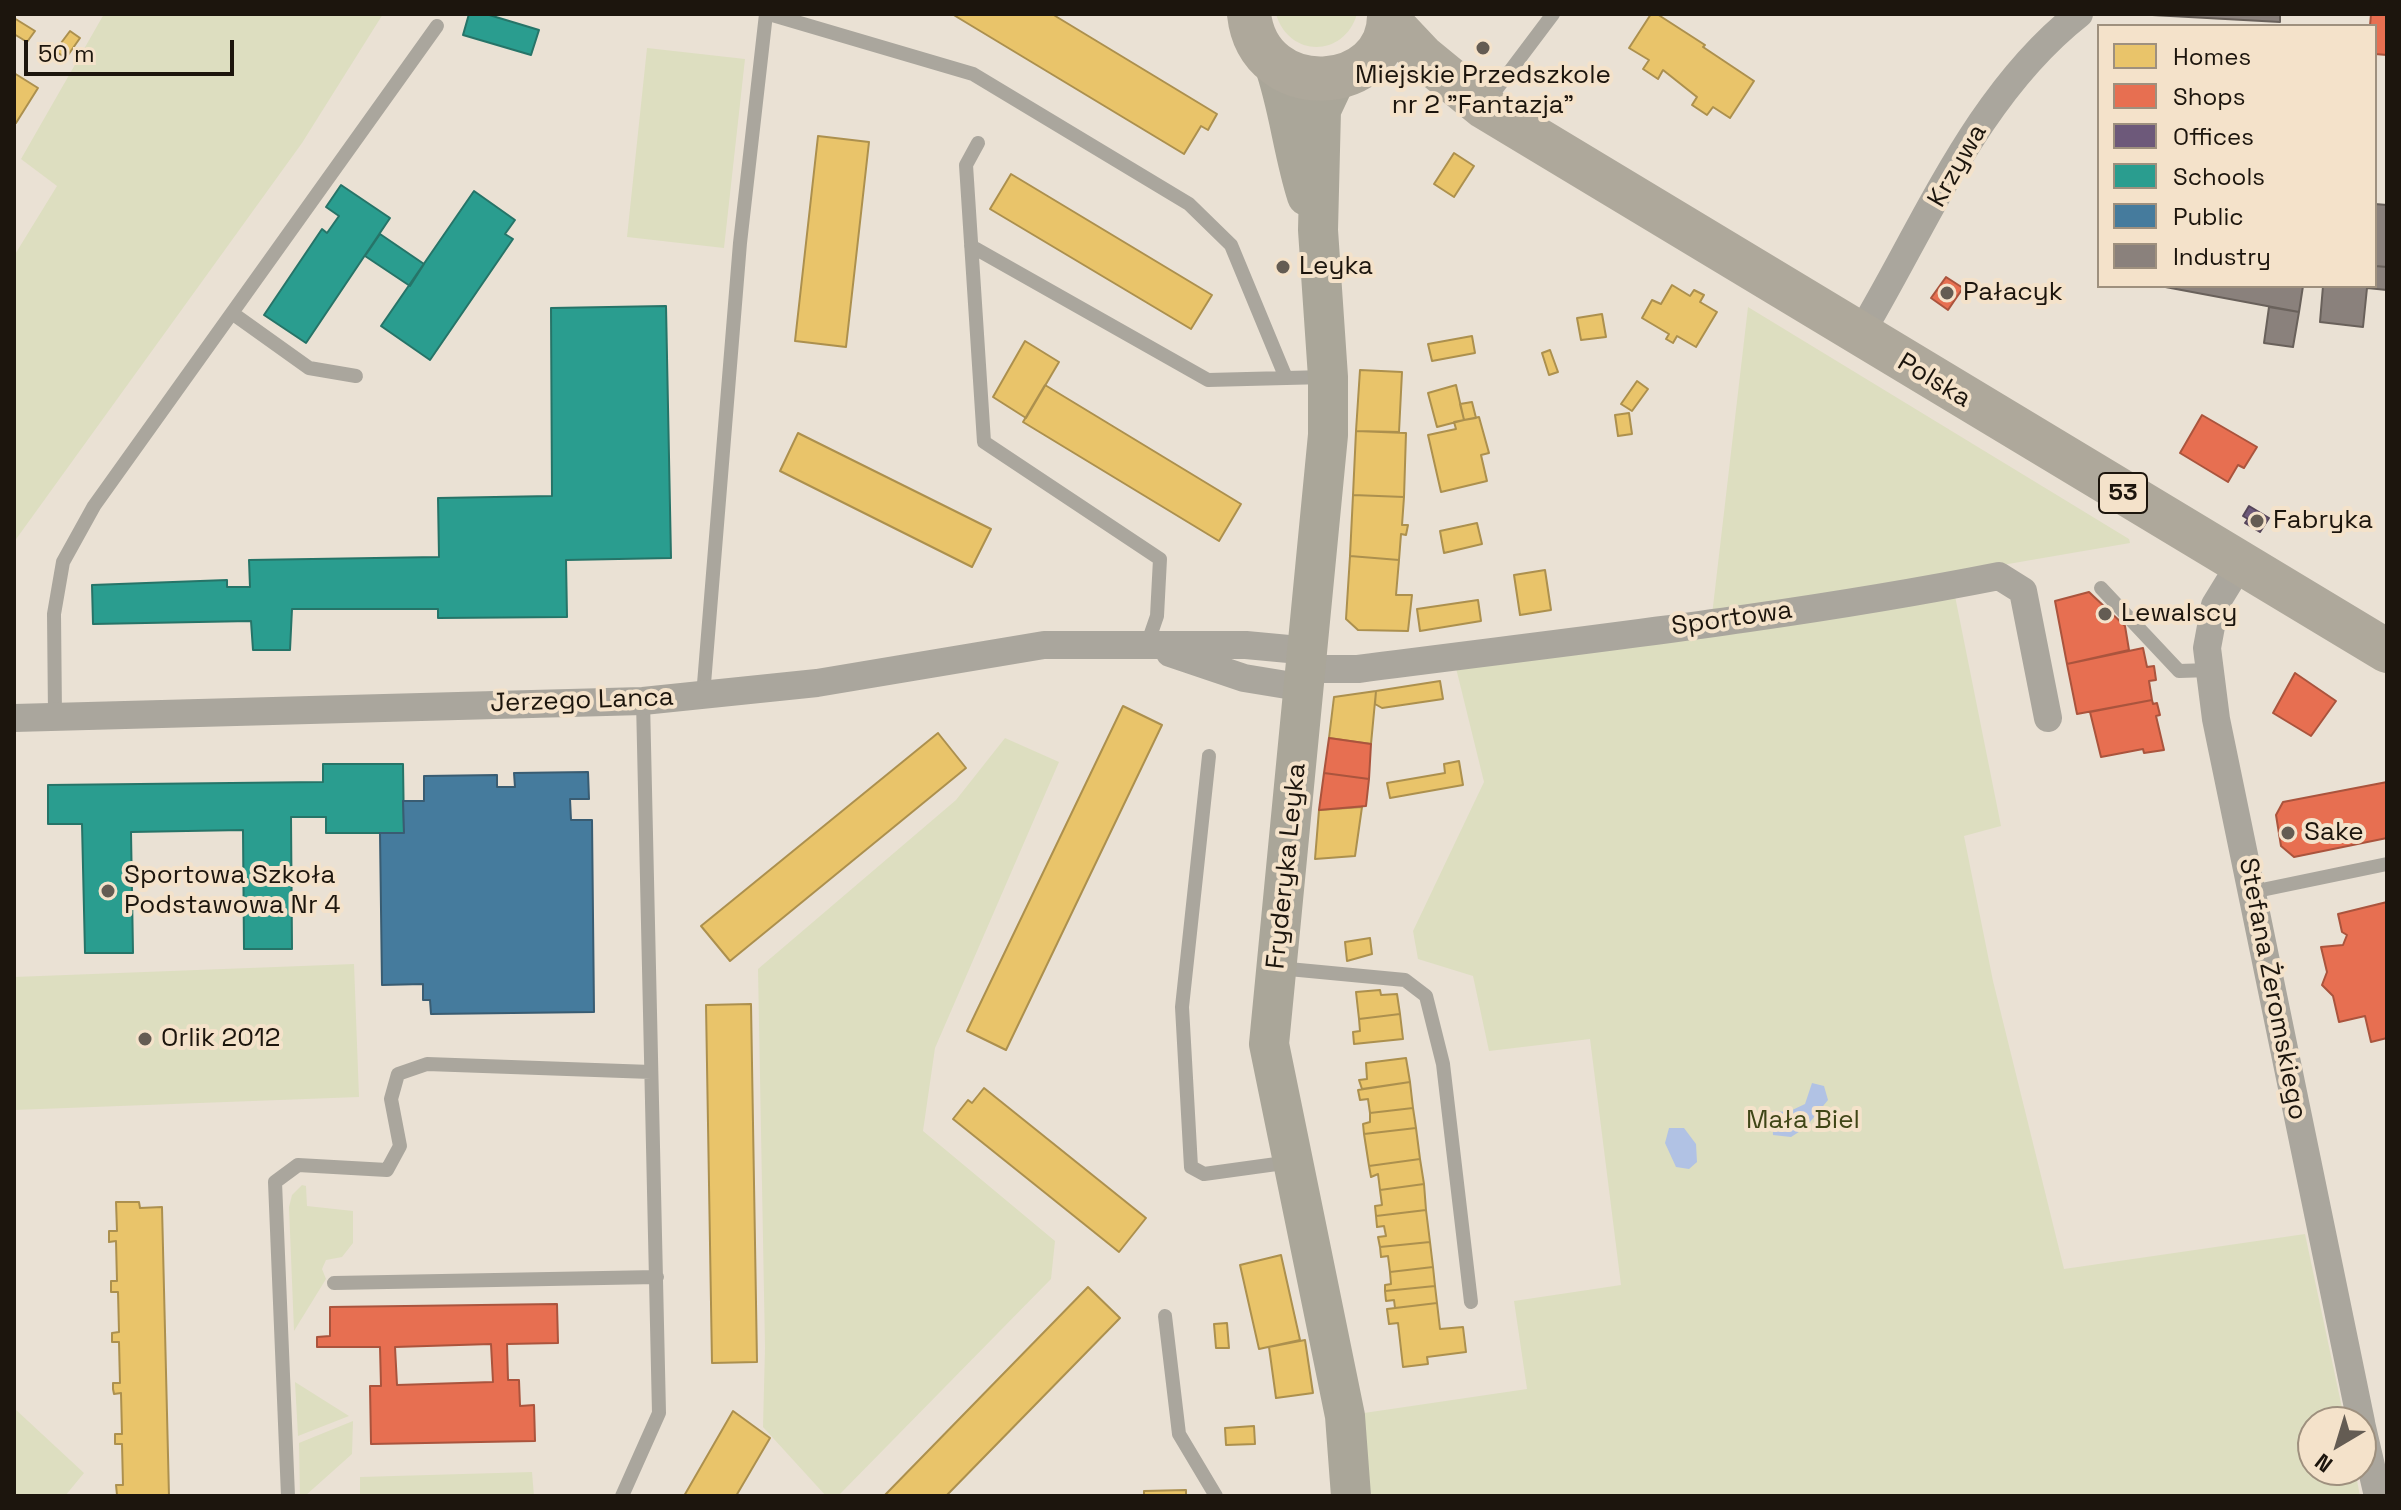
<!DOCTYPE html>
<html>
<head>
<meta charset="utf-8">
<style>
	body { margin:0 }
	#map { position:relative; width:2401px; height:1510px; overflow:hidden; background:#eae1d4; font-family:"Space Grotesk",sans-serif }
	canvas { display:block }
	.frame { position:absolute; inset:0; border:16px solid #1c150d; pointer-events:none }
	.legend { position:absolute; left:2097px; top:24px; width:280px; height:264px; box-sizing:border-box; background:#f4e2ca; border:2px solid #9e907e; margin:0; padding:10px 14px; list-style:none; font-size:24px; color:#1c150d }
	.legend li { display:flex; align-items:center; gap:16px; height:40px }
	.legend b { width:40px; border:2px solid #9e907e }
	.north { position:absolute; left:2297px; top:1406px; width:80px; height:80px; box-sizing:border-box; background:#f4e2ca; border:2px solid #9e907e; border-radius:50%; rotate:218deg; font-size:22px; font-weight:700; line-height:32px; text-align:center; color:#1c150d }
	.north::after { content:''; display:block; margin:auto; width:28px; height:36px; background:#645c53; clip-path:polygon(50% 0,100% 100%,50% 72%,0 100%) }
	.scale { position:absolute; left:24px; top:40px; width:210px; height:36px; box-sizing:border-box; border:4px solid #1c150d; border-top:0; padding-left:10px; font-size:24px; line-height:28px; white-space:nowrap; color:#1c150d; -webkit-text-stroke:6px #f4e2ca; paint-order:stroke }
</style>
</head>
<body>
<div id="map">
<canvas width="2401" height="1510"></canvas>
<div class="frame"></div>
<ul class="legend">
<li><b style="height:22px;background:#e9c46a"></b>Homes</li>
<li><b style="height:22px;background:#e76f51"></b>Shops</li>
<li><b style="height:22px;background:#6d597a"></b>Offices</li>
<li><b style="height:22px;background:#2a9d8f"></b>Schools</li>
<li><b style="height:22px;background:#457b9d"></b>Public</li>
<li><b style="height:22px;background:#8a817c"></b>Industry</li>
</ul>
<div class="north">N</div>
<div class="scale">50 m</div>
</div>
<script>
const ctx = document.querySelector('canvas').getContext('2d');
ctx.lineJoin = 'round';
function fillPath(path, color) { ctx.fillStyle = color; ctx.fill(path, 'evenodd'); }
function stroke(path, color, width, dash) { ctx.strokeStyle = color; ctx.lineWidth = width; ctx.lineCap = dash ? 'butt' : 'round'; ctx.setLineDash(dash || []); ctx.stroke(path); }
function label(font, color, halo, rows, align = 'center') {
  ctx.font = font + ' "Space Grotesk",sans-serif'; ctx.lineWidth = 8; ctx.setLineDash([]); ctx.textBaseline = 'middle'; ctx.strokeStyle = halo; ctx.fillStyle = color; for (const [text, x, y, turn = 0] of rows) {
    ctx.save(); ctx.translate(x, y); ctx.rotate((+turn || 0) * Math.PI / 180); ctx.textAlign = isNaN(turn) ? turn : align; if (halo) ctx.strokeText(text, 0, 0); ctx.fillText(text, 0, 0); ctx.restore();
  }
}
fillPath(new Path2D(`
	M 104,14 L 383,14 L 302,143 L 14,542 L 14,256 L 57,186 L 21,159 Z
	M 1276,14 L 1357,14 C 1344,58 1289,58 1276,14 Z
	M 647,48 L 745,59 L 724,248 L 627,237 Z
	M 1748,307 L 2129,539 L 2130,543 L 1712,615 Z
	M 1955,596 L 2001,826 L 1964,836 L 1993,981 L 2064,1269 L 2305,1234 L 2345,1422 L 2313,1422 L 2313,1470 L 2355,1470 L 2360,1496 L 1370,1496 L 1364,1413 L 1527,1389 L 1514,1301 L 1621,1285 L 1590,1039 L 1489,1051 L 1473,976 L 1418,959 L 1413,931 L 1484,782 L 1455,664 Z
	M 1005,738 L 1059,762 L 935,1048 L 923,1131 L 1055,1241 L 1051,1279 L 838,1496 L 826,1496 L 763,1427 L 765,1348 L 758,969 L 956,800 Z
	M 354,964 L 359,1097 L 14,1110 L 14,977 Z
	M 302,1185 L 306,1186 L 307,1206 L 353,1211 L 353,1243 L 342,1257 L 326,1260 L 322,1269 L 326,1279 L 294,1331 L 289,1207 L 292,1195 Z
	M 295,1382 L 349,1416 L 298,1436 Z
	M 14,1408 L 84,1473 L 65,1496 L 14,1496 Z
	M 353,1421 L 352,1454 L 305,1496 L 300,1496 L 299,1443 Z
	M 532,1472 L 534,1496 L 360,1496 L 360,1477 Z`), '#dddec0');
fillPath(new Path2D(`
	M 1812,1083 L 1824,1086 L 1828,1100 L 1805,1128 L 1791,1137 L 1773,1135 L 1772,1111 L 1788,1112 L 1805,1104 Z
	M 1669,1128 L 1684,1128 L 1696,1144 L 1697,1162 L 1689,1169 L 1676,1167 L 1665,1143 Z`), '#b1c2e4');
const homes = new Path2D(`
	M 952,14 L 1052,14 L 1217,114 L 1208,130 L 1201,126 L 1184,154 Z
	M 1651,14 L 1657,14 L 1705,45 L 1703,47 L 1754,81 L 1730,118 L 1713,107 L 1707,115 L 1692,105 L 1697,97 L 1663,70 L 1658,79 L 1643,69 L 1649,60 L 1629,48 Z
	M 14,18 L 35,31 L 27,42 L 14,34 Z
	M 70,31 L 80,38 L 66,58 L 55,51 Z
	M 14,73 L 38,88 L 16,123 L 14,122 Z
	M 818,136 L 869,142 L 846,347 L 795,341 Z
	M 1454,153 L 1474,166 L 1454,197 L 1434,184 Z
	M 1011,174 L 1212,295 L 1191,329 L 990,209 Z
	M 1672,285 L 1690,296 L 1694,290 L 1704,295 L 1700,302 L 1717,312 L 1696,347 L 1677,336 L 1673,343 L 1666,339 L 1669,334 L 1642,318 L 1652,300 L 1661,304 Z
	M 1602,314 L 1606,337 L 1581,340 L 1577,318 Z
	M 1472,336 L 1475,353 L 1432,361 L 1428,344 Z
	M 1025,341 L 1059,362 L 1026,418 L 993,397 Z
	M 1550,350 L 1558,372 L 1549,375 L 1542,353 Z
	M 1360,370 L 1402,372 L 1399,432 L 1356,431 Z
	M 1637,381 L 1648,389 L 1632,411 L 1621,404 Z
	M 1045,385 L 1241,504 L 1219,541 L 1023,422 Z
	M 1456,385 L 1464,420 L 1437,427 L 1428,393 Z
	M 1472,402 L 1476,418 L 1464,420 L 1460,404 Z
	M 1629,413 L 1632,434 L 1618,436 L 1615,415 Z
	M 1479,417 L 1489,453 L 1481,455 L 1487,481 L 1441,492 L 1428,435 L 1456,429 L 1454,422 Z
	M 1356,431 L 1406,433 L 1404,497 L 1353,495 Z
	M 798,433 L 991,529 L 972,567 L 780,471 Z
	M 1353,495 L 1404,497 L 1402,525 L 1408,525 L 1406,535 L 1401,534 L 1399,560 L 1350,556 Z
	M 1477,523 L 1482,544 L 1444,553 L 1440,531 Z
	M 1350,556 L 1399,560 L 1396,595 L 1412,595 L 1408,631 L 1358,630 L 1346,619 Z
	M 1545,570 L 1551,610 L 1520,615 L 1514,575 Z
	M 1478,600 L 1481,621 L 1420,631 L 1417,609 Z
	M 1440,681 L 1443,699 L 1382,708 L 1375,704 L 1376,691 Z
	M 1376,691 L 1371,744 L 1329,738 L 1334,697 Z
	M 1123,706 L 1162,725 L 1006,1050 L 967,1031 Z
	M 938,733 L 966,768 L 730,961 L 701,926 Z
	M 1459,761 L 1463,785 L 1390,798 L 1387,783 L 1445,773 L 1444,764 Z
	M 1362,807 L 1355,856 L 1315,859 L 1319,810 Z
	M 1370,938 L 1372,954 L 1347,961 L 1345,942 Z
	M 1380,990 L 1381,995 L 1397,994 L 1400,1014 L 1359,1019 L 1356,992 Z
	M 751,1004 L 757,1362 L 712,1363 L 706,1005 Z
	M 1400,1014 L 1403,1039 L 1354,1044 L 1353,1032 L 1360,1031 L 1359,1019 Z
	M 1406,1058 L 1410,1082 L 1362,1089 L 1359,1080 L 1367,1079 L 1366,1063 Z
	M 1410,1082 L 1413,1108 L 1370,1113 L 1368,1099 L 1360,1100 L 1358,1090 Z
	M 984,1088 L 1146,1218 L 1119,1252 L 953,1119 L 968,1100 L 972,1103 Z
	M 1413,1108 L 1416,1128 L 1364,1134 L 1363,1124 L 1370,1122 L 1370,1113 Z
	M 1416,1128 L 1420,1159 L 1369,1166 L 1364,1134 Z
	M 1420,1159 L 1424,1184 L 1380,1190 L 1378,1174 L 1371,1177 L 1369,1166 Z
	M 1424,1184 L 1426,1210 L 1376,1216 L 1375,1206 L 1382,1205 L 1380,1190 Z
	M 116,1202 L 139,1202 L 140,1208 L 162,1207 L 169,1496 L 117,1495 L 116,1485 L 123,1485 L 122,1444 L 115,1444 L 115,1434 L 122,1434 L 121,1393 L 114,1394 L 113,1389 L 113,1383 L 120,1383 L 119,1342 L 112,1342 L 112,1333 L 119,1332 L 118,1292 L 111,1292 L 111,1281 L 117,1281 L 116,1241 L 109,1242 L 109,1231 L 117,1231 Z
	M 1426,1210 L 1430,1242 L 1380,1247 L 1378,1237 L 1386,1236 L 1384,1226 L 1377,1227 L 1376,1216 Z
	M 1430,1242 L 1433,1267 L 1390,1272 L 1388,1256 L 1381,1257 L 1380,1247 Z
	M 1281,1255 L 1300,1340 L 1259,1349 L 1240,1265 Z
	M 1433,1267 L 1435,1286 L 1385,1291 L 1385,1285 L 1391,1284 L 1390,1272 Z
	M 1435,1286 L 1437,1303 L 1395,1308 L 1394,1300 L 1386,1301 L 1385,1291 Z
	M 1088,1287 L 1120,1318 L 946,1496 L 884,1496 Z
	M 1437,1303 L 1440,1329 L 1463,1327 L 1466,1352 L 1427,1357 L 1428,1364 L 1403,1367 L 1398,1323 L 1389,1324 L 1387,1309 Z
	M 1227,1323 L 1229,1348 L 1216,1348 L 1214,1324 Z
	M 1305,1340 L 1313,1393 L 1276,1398 L 1269,1347 Z
	M 733,1411 L 770,1438 L 736,1496 L 684,1496 Z
	M 1254,1426 L 1255,1444 L 1226,1445 L 1225,1428 Z
	M 1186,1490 L 1186,1496 L 1144,1496 L 1144,1491 Z`);
fillPath(homes, '#e9c46a');
stroke(homes, '#ac904e', 2);
const shops = new Path2D(`
	M 2371,14 L 2387,14 L 2387,55 L 2375,54 L 2375,26 L 2370,26 Z
	M 1946,277 L 1963,288 L 1948,310 L 1931,298 Z
	M 2202,415 L 2257,447 L 2244,468 L 2238,465 L 2228,482 L 2180,453 Z
	M 2089,592 L 2125,626 L 2129,650 L 2067,664 L 2055,601 Z
	M 2143,648 L 2147,667 L 2154,666 L 2156,680 L 2149,681 L 2152,700 L 2077,714 L 2067,664 Z
	M 2295,673 L 2336,701 L 2311,736 L 2273,713 Z
	M 2152,700 L 2153,704 L 2157,703 L 2160,715 L 2156,716 L 2164,750 L 2144,753 L 2143,749 L 2101,757 L 2090,712 Z
	M 1329,738 L 1371,744 L 1369,779 L 1324,773 Z
	M 1324,773 L 1369,779 L 1366,806 L 1319,810 Z
	M 2387,782 L 2387,838 L 2294,857 L 2281,846 L 2276,815 L 2283,802 Z
	M 2387,902 L 2387,1038 L 2371,1042 L 2365,1016 L 2339,1022 L 2333,996 L 2322,985 L 2327,972 L 2321,947 L 2343,945 L 2347,935 L 2342,932 L 2338,914 Z
	M 557,1304 L 558,1343 L 507,1344 L 508,1380 L 519,1380 L 520,1406 L 534,1405 L 535,1441 L 371,1444 L 370,1386 L 381,1386 L 380,1347 L 317,1347 L 317,1337 L 330,1336 L 330,1307 ZM 491,1344 L 493,1382 L 397,1385 L 395,1347 Z`);
fillPath(shops, '#e76f51');
stroke(shops, '#aa543d', 2);
const offices = new Path2D(`
	M 2249,506 L 2269,518 L 2260,532 L 2245,523 L 2248,519 L 2243,516 Z`);
fillPath(offices, '#6d597a');
stroke(offices, '#554559', 2);
const schools = new Path2D(`
	M 469,14 L 486,14 L 539,30 L 531,55 L 463,35 Z
	M 341,185 L 390,218 L 306,343 L 264,315 L 322,229 L 327,233 L 339,216 L 326,207 Z
	M 474,191 L 515,220 L 505,234 L 513,239 L 430,360 L 381,326 Z
	M 380,234 L 424,264 L 410,286 L 365,256 Z
	M 666,306 L 671,558 L 566,560 L 567,617 L 438,618 L 438,609 L 292,609 L 290,650 L 253,650 L 251,621 L 93,624 L 92,585 L 227,580 L 227,587 L 250,587 L 249,560 L 439,557 L 438,498 L 552,496 L 551,308 Z
	M 323,764 L 403,764 L 404,833 L 326,833 L 326,817 L 291,817 L 292,949 L 244,949 L 243,830 L 131,832 L 133,953 L 85,953 L 82,824 L 48,824 L 48,785 L 323,782 Z`);
fillPath(schools, '#2a9d8f');
stroke(schools, '#267468', 2);
const public = new Path2D(`
	M 588,772 L 589,799 L 570,799 L 571,820 L 592,820 L 594,1012 L 431,1014 L 430,1000 L 423,1000 L 423,984 L 382,985 L 380,833 L 404,833 L 403,801 L 424,801 L 424,776 L 497,775 L 497,787 L 515,787 L 514,773 Z`);
fillPath(public, '#457b9d');
stroke(public, '#395c72', 2);
const industry = new Path2D(`
	M 2134,14 L 2280,14 L 2280,22 Z
	M 2375,204 L 2387,205 L 2387,267 L 2375,266 Z
	M 2375,266 L 2387,267 L 2387,290 L 2367,288 L 2363,327 L 2320,322 L 2323,286 L 2375,286 Z
	M 2160,286 L 2303,286 L 2299,312 Z
	M 2269,307 L 2299,312 L 2293,347 L 2264,343 Z`);
fillPath(industry, '#8a817c');
stroke(industry, '#69615b', 2);
stroke(new Path2D(`
	M 769,14 L 973,74 L 1189,204 L 1231,245 L 1286,378 L 1326,377
	M 1486,103 L 1553,14
	M 978,143 L 966,165 L 984,442 L 1160,559 L 1157,616 L 1147,645
	M 971,246 L 1208,380 L 1286,378
	M 232,313 L 309,368 L 356,376
	M 2101,588 L 2179,671 L 2210,670
	M 703,696 L 740,243 L 766,14
	M 55,715 L 54,614 L 63,562 L 94,506 L 437,26
	M 1209,756 L 1182,1007 L 1191,1167 L 1204,1174 L 1291,1162
	M 2252,892 L 2387,864
	M 1278,968 L 1405,980 L 1426,996 L 1443,1064 L 1471,1302
	M 334,1283 L 657,1277
	M 1165,1316 L 1179,1434 L 1216,1496
	M 288,1496 L 275,1182 L 298,1165 L 387,1170 L 400,1146 L 391,1099 L 398,1074 L 427,1064 L 651,1072
	M 622,1496 L 659,1413 L 643,701`), '#aaa69d', 14);
stroke(new Path2D(`
	M 1859,336 C 1925,226 1976,95 2079,14
	M 2242,561 L 2215,605 L 2207,648 L 2216,719 L 2361,1422
	M 1170,653 L 1244,678 L 1305,688
	M 1308,669 L 1358,669 C 1572,641 1787,618 1999,576 L 2023,591 L 2048,718
	M 14,718 L 643,701 L 817,683 L 1044,645 L 1246,645 L 1310,651
	M 2361,1423 L 2378,1496`), '#aaa69d', 28);
stroke(new Path2D(`
	M 1274,64 C 1289,107 1293,152 1307,196
	M 1336,78 L 1321,110 L 1318,230 L 1328,377 L 1328,435 L 1269,1044 L 1345,1416 L 1351,1496`), '#aaa699', 40);
stroke(new Path2D(`
	M 1249,14 C 1259,105 1391,95 1389,14
	M 1389,21 L 1423,57 L 1484,107 L 2387,651`), '#aea89b', 44);
for (const [x, y, r, color] of [
	[1483,48,8,"#645c53"],
	[1283,267,8,"#645c53"],
	[1947,293,8,"#645c53"],
	[2257,521,8,"#645c53"],
	[2105,614,8,"#645c53"],
	[2288,833,8,"#645c53"],
	[108,891,8,"#645c53"],
	[145,1039,8,"#645c53"]
]) { const dot = new Path2D(); dot.arc(x, y, r, 0, 2 * Math.PI); ctx.fillStyle = color; ctx.fill(dot); stroke(dot, '#f4e2ca', 3); }
for (const [x, y, w] of [
	[2123,493,48]
]) { const box = new Path2D(); box.roundRect(x - w / 2, y - 20, w, 40, 6); ctx.fillStyle = '#f4e2ca'; ctx.fill(box); stroke(box, '#1c150d', 2); }
label('bold 24px', '#1c150d', null, [
	["53",2123,493]
]);
label('26px', '#1c150d', '#f4e2ca', [
	["Miejskie Przedszkole",1483,76,"center"],
	["nr 2 \"Fantazja\"",1483,106,"center"],
	["Leyka",1299,267],
	["Pałacyk",1963,293],
	["Fabryka",2273,521],
	["Lewalscy",2121,614],
	["Sake",2304,833],
	["Sportowa Szkoła",124,876],
	["Podstawowa Nr 4",124,906],
	["Orlik 2012",161,1039]
], 'left');
label('26px', '#1c150d', '#f4e2ca', [
	["Krzywa",1958,166,-60],
	["Polska",1934,381,31],
	["Sportowa",1732,619,-8],
	["Jerzego Lanca",582,701,-2],
	["Fryderyka Leyka",1287,866,-84],
	["Stefana Żeromskiego",2272,989,79]
]);
label('26px', '#3f4617', '#f4e2ca', [
	["Mała Biel",1803,1121]
]);
</script>
</body>
</html>
